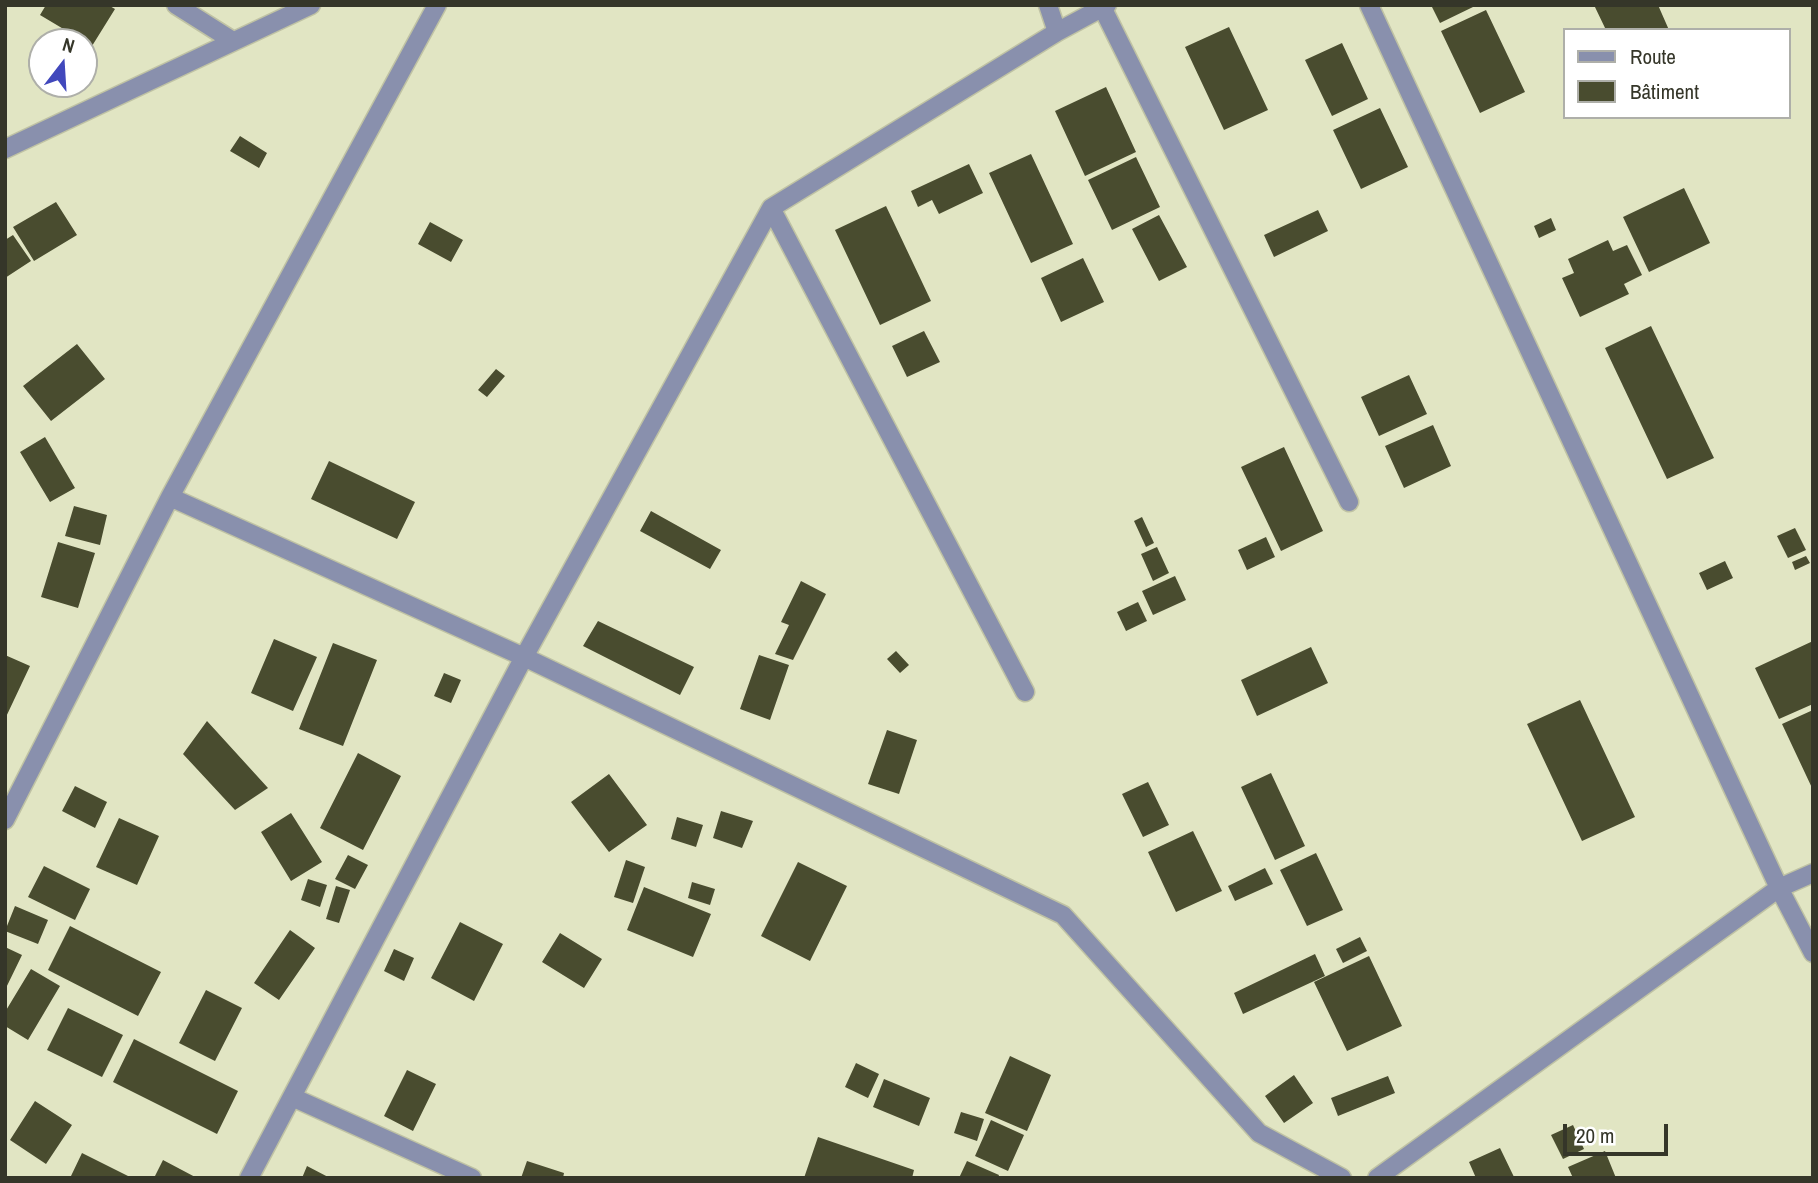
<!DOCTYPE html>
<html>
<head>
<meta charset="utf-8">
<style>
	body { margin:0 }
	#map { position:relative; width:1818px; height:1183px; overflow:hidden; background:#e1e5c3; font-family:"Archivo Narrow",sans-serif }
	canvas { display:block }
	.frame { position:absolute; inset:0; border:7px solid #353629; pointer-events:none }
	.legend { position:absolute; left:1563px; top:28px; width:228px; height:91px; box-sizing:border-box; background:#fff; border:2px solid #aeafa9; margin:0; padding:9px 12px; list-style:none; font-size:21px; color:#353629 }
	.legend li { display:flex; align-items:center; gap:14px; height:35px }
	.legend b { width:35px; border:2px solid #aeafa9 }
	.north { position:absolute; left:28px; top:28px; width:70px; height:70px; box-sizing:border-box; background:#fff; border:2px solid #aeafa9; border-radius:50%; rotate:17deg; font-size:19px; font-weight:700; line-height:28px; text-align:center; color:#353629 }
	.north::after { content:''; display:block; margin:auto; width:24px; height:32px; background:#4148bc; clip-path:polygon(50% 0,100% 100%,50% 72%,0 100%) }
	.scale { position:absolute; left:1563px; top:1124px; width:105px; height:32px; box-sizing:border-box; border:4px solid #353629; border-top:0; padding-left:9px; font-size:21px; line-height:24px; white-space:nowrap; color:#353629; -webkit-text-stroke:5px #fff; paint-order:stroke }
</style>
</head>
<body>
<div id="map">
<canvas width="1818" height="1183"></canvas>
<div class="frame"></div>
<ul class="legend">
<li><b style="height:9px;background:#8990ad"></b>Route</li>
<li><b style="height:19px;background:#494c2f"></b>Bâtiment</li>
</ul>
<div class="north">N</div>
<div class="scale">20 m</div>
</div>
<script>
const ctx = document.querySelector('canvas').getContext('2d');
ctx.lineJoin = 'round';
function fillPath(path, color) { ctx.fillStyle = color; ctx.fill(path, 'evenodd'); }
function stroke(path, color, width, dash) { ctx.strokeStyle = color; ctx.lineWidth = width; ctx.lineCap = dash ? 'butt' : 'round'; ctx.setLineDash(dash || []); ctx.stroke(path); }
fillPath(new Path2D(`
	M 46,5 L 108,5 L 115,9 L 92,46 L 40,15 Z
	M 1431,5 L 1472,5 L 1473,7 L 1440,23 Z
	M 1594,5 L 1658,5 L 1669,30 L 1606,30 Z
	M 1486,10 L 1525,92 L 1480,113 L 1441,31 Z
	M 1229,27 L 1268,110 L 1224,130 L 1185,47 Z
	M 1342,43 L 1368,99 L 1332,116 L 1305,60 Z
	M 1106,87 L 1136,152 L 1085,176 L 1055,111 Z
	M 1380,108 L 1408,167 L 1361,189 L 1333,130 Z
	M 240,136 L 267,153 L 259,168 L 230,151 Z
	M 1031,154 L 1073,244 L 1031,263 L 989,173 Z
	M 1136,157 L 1160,207 L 1112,230 L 1088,180 Z
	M 969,164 L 983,193 L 939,214 L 932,200 L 918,207 L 911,191 Z
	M 1684,188 L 1710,243 L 1649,272 L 1623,217 Z
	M 56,202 L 77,235 L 34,261 L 13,227 Z
	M 886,206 L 931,301 L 880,325 L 835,230 Z
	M 1318,210 L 1328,231 L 1274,257 L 1264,235 Z
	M 1159,215 L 1187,267 L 1159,281 L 1132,229 Z
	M 1551,218 L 1556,230 L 1539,238 L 1534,226 Z
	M 430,222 L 463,240 L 451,262 L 418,244 Z
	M 13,235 L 31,261 L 5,278 L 5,240 Z
	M 1608,240 L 1613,251 L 1627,245 L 1642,275 L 1624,284 L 1629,294 L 1580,317 L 1562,278 L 1574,273 L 1568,259 Z
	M 1083,258 L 1104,302 L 1061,322 L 1041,278 Z
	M 1651,326 L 1714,458 L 1667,479 L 1605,348 Z
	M 924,331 L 940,362 L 907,377 L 892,346 Z
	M 77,344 L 105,379 L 51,421 L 23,386 Z
	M 496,369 L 505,376 L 487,397 L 478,390 Z
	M 1409,375 L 1427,414 L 1379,436 L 1361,397 Z
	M 1433,425 L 1451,466 L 1404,488 L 1385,446 Z
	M 45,437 L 75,488 L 50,502 L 20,452 Z
	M 1284,447 L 1323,531 L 1281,551 L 1241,467 Z
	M 329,461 L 415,502 L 397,539 L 311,499 Z
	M 74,506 L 107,515 L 100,545 L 65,536 Z
	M 651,511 L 721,550 L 710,569 L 640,531 Z
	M 1142,517 L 1154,543 L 1146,547 L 1134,521 Z
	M 1795,528 L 1806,550 L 1788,558 L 1777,536 Z
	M 1266,537 L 1275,557 L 1247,570 L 1238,550 Z
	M 58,542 L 95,553 L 78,608 L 41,597 Z
	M 1157,547 L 1169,573 L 1153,581 L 1141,554 Z
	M 1806,556 L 1810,563 L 1795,570 L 1792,562 Z
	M 1725,561 L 1733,578 L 1707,590 L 1699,573 Z
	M 1175,576 L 1186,600 L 1153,615 L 1142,591 Z
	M 801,581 L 826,594 L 793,660 L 775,654 L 789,625 L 781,622 Z
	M 1138,602 L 1147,621 L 1126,631 L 1117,612 Z
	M 598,621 L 694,667 L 680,695 L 583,646 Z
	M 274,639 L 317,657 L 293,711 L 251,693 Z
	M 1813,641 L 1813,704 L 1779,719 L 1755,668 Z
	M 333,643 L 377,660 L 343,746 L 299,729 Z
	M 1311,647 L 1328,683 L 1257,716 L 1241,680 Z
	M 896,651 L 909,665 L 900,673 L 887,659 Z
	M 5,655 L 30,666 L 5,719 Z
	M 759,655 L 789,665 L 770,720 L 740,709 Z
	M 444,673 L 461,680 L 451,703 L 434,696 Z
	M 1580,700 L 1635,817 L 1582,841 L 1527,724 Z
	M 1813,710 L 1813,790 L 1782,724 Z
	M 207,721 L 268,788 L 235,810 L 183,754 Z
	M 887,730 L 917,740 L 899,794 L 868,784 Z
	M 358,753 L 401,776 L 363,850 L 320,828 Z
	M 1271,773 L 1305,846 L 1275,860 L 1241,787 Z
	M 609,774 L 647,825 L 609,852 L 571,802 Z
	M 1148,782 L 1169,825 L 1143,837 L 1122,794 Z
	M 75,786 L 107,802 L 95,828 L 62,811 Z
	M 721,811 L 753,821 L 742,848 L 713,838 Z
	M 291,813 L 322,862 L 291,881 L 261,832 Z
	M 677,817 L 703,825 L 696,847 L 671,839 Z
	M 119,818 L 159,836 L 137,885 L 96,867 Z
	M 1193,831 L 1222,891 L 1176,912 L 1148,852 Z
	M 1316,853 L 1343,910 L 1307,926 L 1280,870 Z
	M 348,855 L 368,865 L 355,889 L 335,879 Z
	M 626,860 L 645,867 L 633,903 L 614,897 Z
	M 798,862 L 847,886 L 810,961 L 761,936 Z
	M 44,866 L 90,889 L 75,920 L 28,897 Z
	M 1265,868 L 1273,884 L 1235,901 L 1228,886 Z
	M 308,879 L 327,885 L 320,907 L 301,900 Z
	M 692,882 L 715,889 L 710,905 L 688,898 Z
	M 336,886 L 350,890 L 339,923 L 326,919 Z
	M 644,887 L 711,914 L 693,957 L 627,930 Z
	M 15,906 L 48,920 L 38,944 L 5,931 Z
	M 460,922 L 503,944 L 474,1001 L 431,978 Z
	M 70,926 L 161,972 L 138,1016 L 48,970 Z
	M 290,930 L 315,948 L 279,1000 L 254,983 Z
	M 560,933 L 602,959 L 584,988 L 542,962 Z
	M 1360,937 L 1367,951 L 1343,963 L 1336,949 Z
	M 5,947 L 22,955 L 5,990 Z
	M 394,949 L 414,958 L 404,981 L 384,971 Z
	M 1315,954 L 1325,976 L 1243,1014 L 1234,993 Z
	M 1369,956 L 1402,1026 L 1347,1051 L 1314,982 Z
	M 31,969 L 60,986 L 28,1040 L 5,1026 L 5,1012 Z
	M 206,990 L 242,1008 L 215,1061 L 179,1043 Z
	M 68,1008 L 123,1035 L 102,1077 L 47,1050 Z
	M 134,1039 L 238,1091 L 217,1134 L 113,1082 Z
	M 1010,1056 L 1051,1075 L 1027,1131 L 985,1113 Z
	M 856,1063 L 879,1074 L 868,1098 L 845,1087 Z
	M 407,1070 L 436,1084 L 413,1131 L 384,1116 Z
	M 1294,1075 L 1313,1103 L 1284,1123 L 1265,1096 Z
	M 1388,1076 L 1395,1093 L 1338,1116 L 1331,1098 Z
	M 884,1079 L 930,1098 L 919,1126 L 873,1107 Z
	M 35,1101 L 72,1125 L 46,1164 L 10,1140 Z
	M 961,1112 L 984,1119 L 977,1141 L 954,1133 Z
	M 991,1120 L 1024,1135 L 1008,1171 L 975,1156 Z
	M 1573,1125 L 1584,1149 L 1563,1159 L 1551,1135 Z
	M 818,1137 L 914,1170 L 912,1178 L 804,1178 Z
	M 1500,1148 L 1514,1177 L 1476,1178 L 1469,1162 Z
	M 1605,1151 L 1616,1178 L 1573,1178 L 1568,1167 Z
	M 82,1153 L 128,1176 L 127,1178 L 76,1178 L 71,1176 Z
	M 163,1160 L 197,1178 L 154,1178 Z
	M 527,1161 L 564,1173 L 563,1178 L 521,1178 Z
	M 967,1161 L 999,1175 L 998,1178 L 959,1178 Z
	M 307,1166 L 330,1178 L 302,1178 Z`), '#494c2f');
const minor = new Path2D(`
	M 176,5 L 233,41
	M 1048,5 L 1057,32
	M 1369,5 L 1779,888 L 1813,953
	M 1102,7 L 1349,502
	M 5,149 L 311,5
	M 771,208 L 1025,692
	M 170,497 L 524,657 L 1063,915 L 1259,1133 L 1342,1178
	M 5,820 L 170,497 L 437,5
	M 292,1097 L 472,1178
	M 249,1178 L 524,657 L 771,208 L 1057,32 L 1107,5
	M 1377,1178 L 1779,888 L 1813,873`);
stroke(minor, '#bfc2a4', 21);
stroke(minor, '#8990ad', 18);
</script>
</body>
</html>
